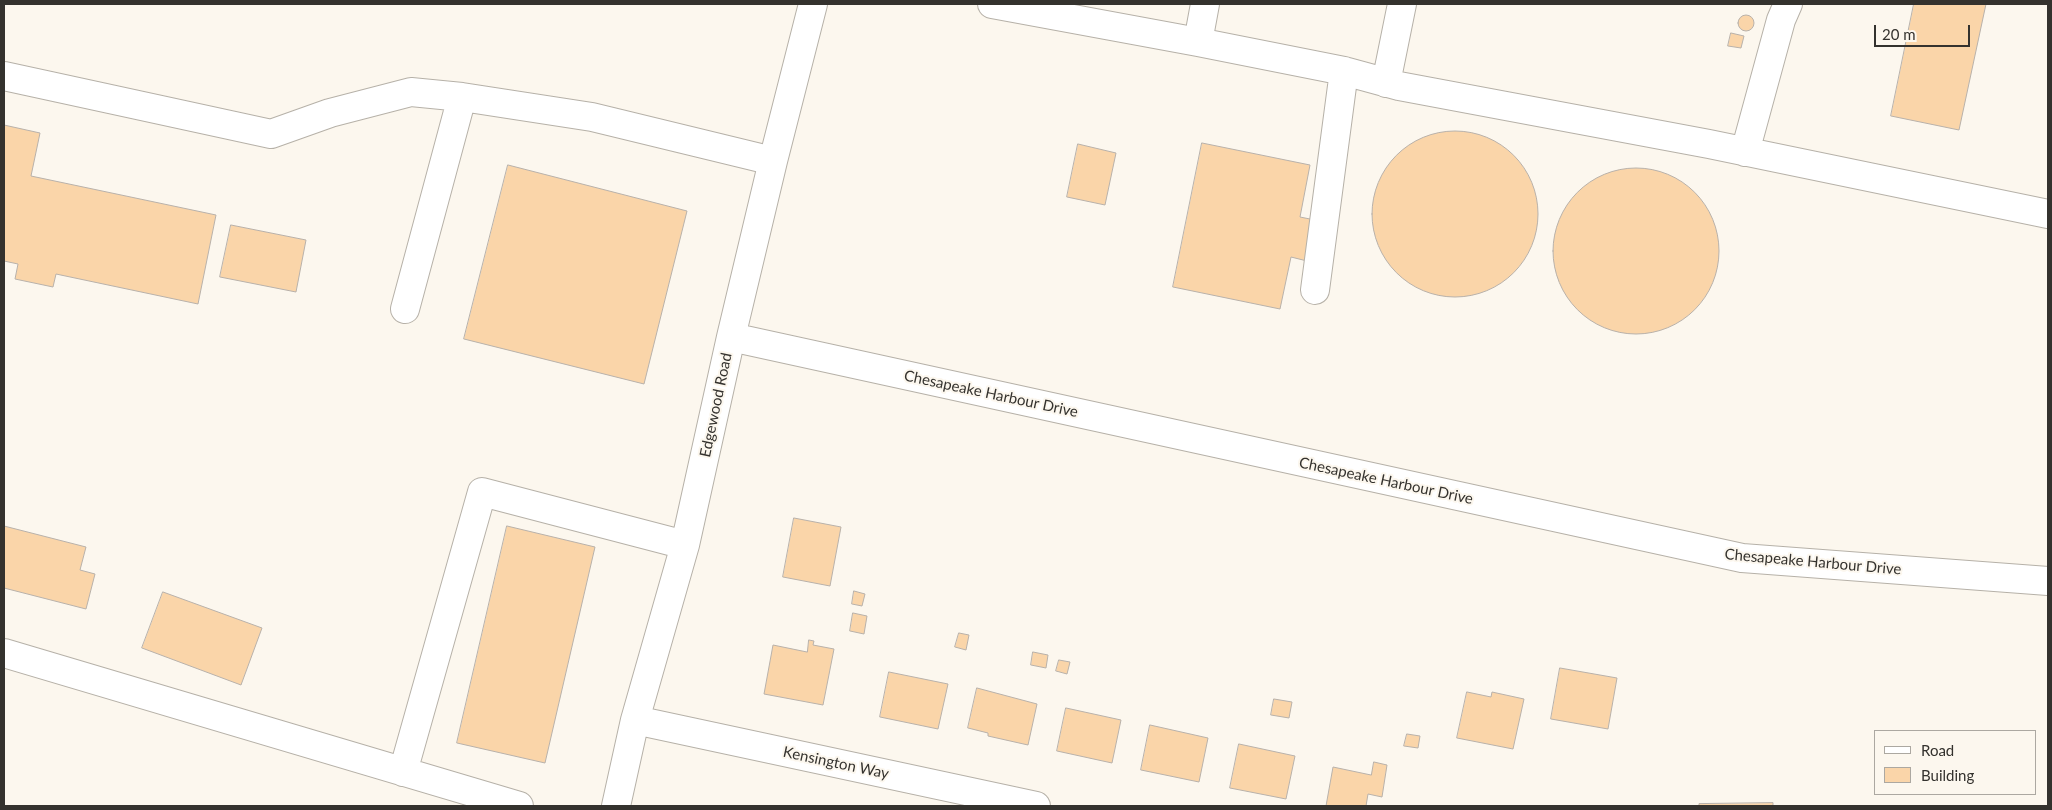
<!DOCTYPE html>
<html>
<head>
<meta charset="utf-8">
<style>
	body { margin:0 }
	#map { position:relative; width:2052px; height:810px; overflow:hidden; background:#fcf7ee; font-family:Lato,sans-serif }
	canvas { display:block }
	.frame { position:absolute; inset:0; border:5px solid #34322e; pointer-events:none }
	.legend { position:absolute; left:1874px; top:730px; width:162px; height:65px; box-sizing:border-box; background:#fcf7ee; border:1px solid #aca8a1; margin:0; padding:6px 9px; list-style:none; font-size:15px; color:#34322e }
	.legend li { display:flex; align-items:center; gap:10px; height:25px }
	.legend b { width:25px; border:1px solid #aca8a1 }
	.scale { position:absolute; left:1874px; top:25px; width:96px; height:22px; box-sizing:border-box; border:2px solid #34322e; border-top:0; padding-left:6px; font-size:15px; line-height:18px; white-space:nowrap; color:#34322e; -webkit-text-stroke:4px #fcf7ee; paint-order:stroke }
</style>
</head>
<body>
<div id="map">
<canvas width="2052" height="810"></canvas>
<div class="frame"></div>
<ul class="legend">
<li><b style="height:6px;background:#fff"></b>Road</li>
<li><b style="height:14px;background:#fad5a9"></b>Building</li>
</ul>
<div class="scale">20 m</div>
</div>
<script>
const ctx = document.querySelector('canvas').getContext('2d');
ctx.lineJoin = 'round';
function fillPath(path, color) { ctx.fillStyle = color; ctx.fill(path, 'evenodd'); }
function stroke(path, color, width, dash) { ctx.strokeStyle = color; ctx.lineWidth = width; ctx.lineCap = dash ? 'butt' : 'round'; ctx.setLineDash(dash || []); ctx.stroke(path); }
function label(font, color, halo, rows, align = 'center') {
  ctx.font = font + ' Lato,sans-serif'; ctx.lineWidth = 4; ctx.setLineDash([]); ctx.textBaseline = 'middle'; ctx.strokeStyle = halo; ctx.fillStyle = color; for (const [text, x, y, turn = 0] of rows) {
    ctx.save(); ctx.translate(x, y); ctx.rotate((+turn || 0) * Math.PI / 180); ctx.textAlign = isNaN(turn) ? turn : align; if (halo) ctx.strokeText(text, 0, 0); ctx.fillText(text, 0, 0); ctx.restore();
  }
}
const building = new Path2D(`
	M 1914,4 L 1986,4 L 1959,130 L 1891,116 Z
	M1738 23a8 8 0 1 1 16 0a8 8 0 1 1-16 0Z
	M 1731,33 L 1744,36 L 1741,48 L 1728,46 Z
	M 4,125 L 40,133 L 31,176 L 216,215 L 198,304 L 56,274 L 53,287 L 15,279 L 18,264 L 4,261 Z
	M1372 214a83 83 0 1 1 166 0a83 83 0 1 1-166 0Z
	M 1202,143 L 1310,165 L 1300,217 L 1315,220 L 1307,261 L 1291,257 L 1280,309 L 1173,287 Z
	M 1078,144 L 1116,153 L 1105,205 L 1067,197 Z
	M 508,165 L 687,211 L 644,384 L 464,339 Z
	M1553 251a83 83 0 1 1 166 0a83 83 0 1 1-166 0Z
	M 231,225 L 306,240 L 296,292 L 220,277 Z
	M 794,518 L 841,527 L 830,586 L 783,577 Z
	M 4,526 L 86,547 L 80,570 L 95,574 L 86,609 L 4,588 Z
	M 507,526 L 595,547 L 545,763 L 457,743 Z
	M 854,591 L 865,594 L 862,606 L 852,604 Z
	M 163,592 L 262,628 L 241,685 L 142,648 Z
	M 853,613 L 867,616 L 864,634 L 850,631 Z
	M 959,633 L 969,635 L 966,650 L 955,647 Z
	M 809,640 L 814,641 L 813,645 L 834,649 L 823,705 L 764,694 L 773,645 L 807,652 Z
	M 1033,652 L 1048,655 L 1046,668 L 1031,665 Z
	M 1059,660 L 1070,662 L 1067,674 L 1056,671 Z
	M 1560,668 L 1617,678 L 1608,729 L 1551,719 Z
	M 889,672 L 948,684 L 938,729 L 880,717 Z
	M 977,688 L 1037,704 L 1028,745 L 988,736 L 988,733 L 968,728 Z
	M 1467,692 L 1491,697 L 1492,692 L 1524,699 L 1513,749 L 1457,738 Z
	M 1274,699 L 1292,702 L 1289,718 L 1271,715 Z
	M 1066,708 L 1121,720 L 1112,763 L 1057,751 Z
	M 1150,725 L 1208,738 L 1199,782 L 1141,770 Z
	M 1407,734 L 1420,736 L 1418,748 L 1404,746 Z
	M 1239,744 L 1295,756 L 1286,799 L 1230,788 Z
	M 1374,762 L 1387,765 L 1382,797 L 1368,794 L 1366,806 L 1326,806 L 1333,767 L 1371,775 Z
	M 1773,803 L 1773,806 L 1699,806 L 1699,804 Z`);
fillPath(building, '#fad5a9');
stroke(building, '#b8b1aa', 1);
const minor = new Path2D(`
	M 992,4 L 1198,42 L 1344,71 L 1399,86 L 1709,144 L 2048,214
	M 1198,42 L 1205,4
	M 4,76 L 271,134 L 330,113 L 411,92 L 462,97 L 592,117 L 773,161
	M 1386,83 L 1402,4
	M 1745,152 L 1781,20 L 1788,4
	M 1315,290 L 1344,71
	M 405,309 L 462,97
	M 731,337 L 1742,558 L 2048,581
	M 4,653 L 519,806
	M 635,720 L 1036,806
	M 403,772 L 482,492 L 685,545
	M 616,806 L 635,720 L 685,545 L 731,337 L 773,161 L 813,4`);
stroke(minor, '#b6b1a8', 30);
stroke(minor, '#fff', 28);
label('15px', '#34322e', '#fcf7ee', [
	["Chesapeake Harbour Drive",991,394,12],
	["Edgewood Road",716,405,-78],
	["Chesapeake Harbour Drive",1386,481,12],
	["Chesapeake Harbour Drive",1813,562,5],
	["Kensington Way",836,763,12]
]);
</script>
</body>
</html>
